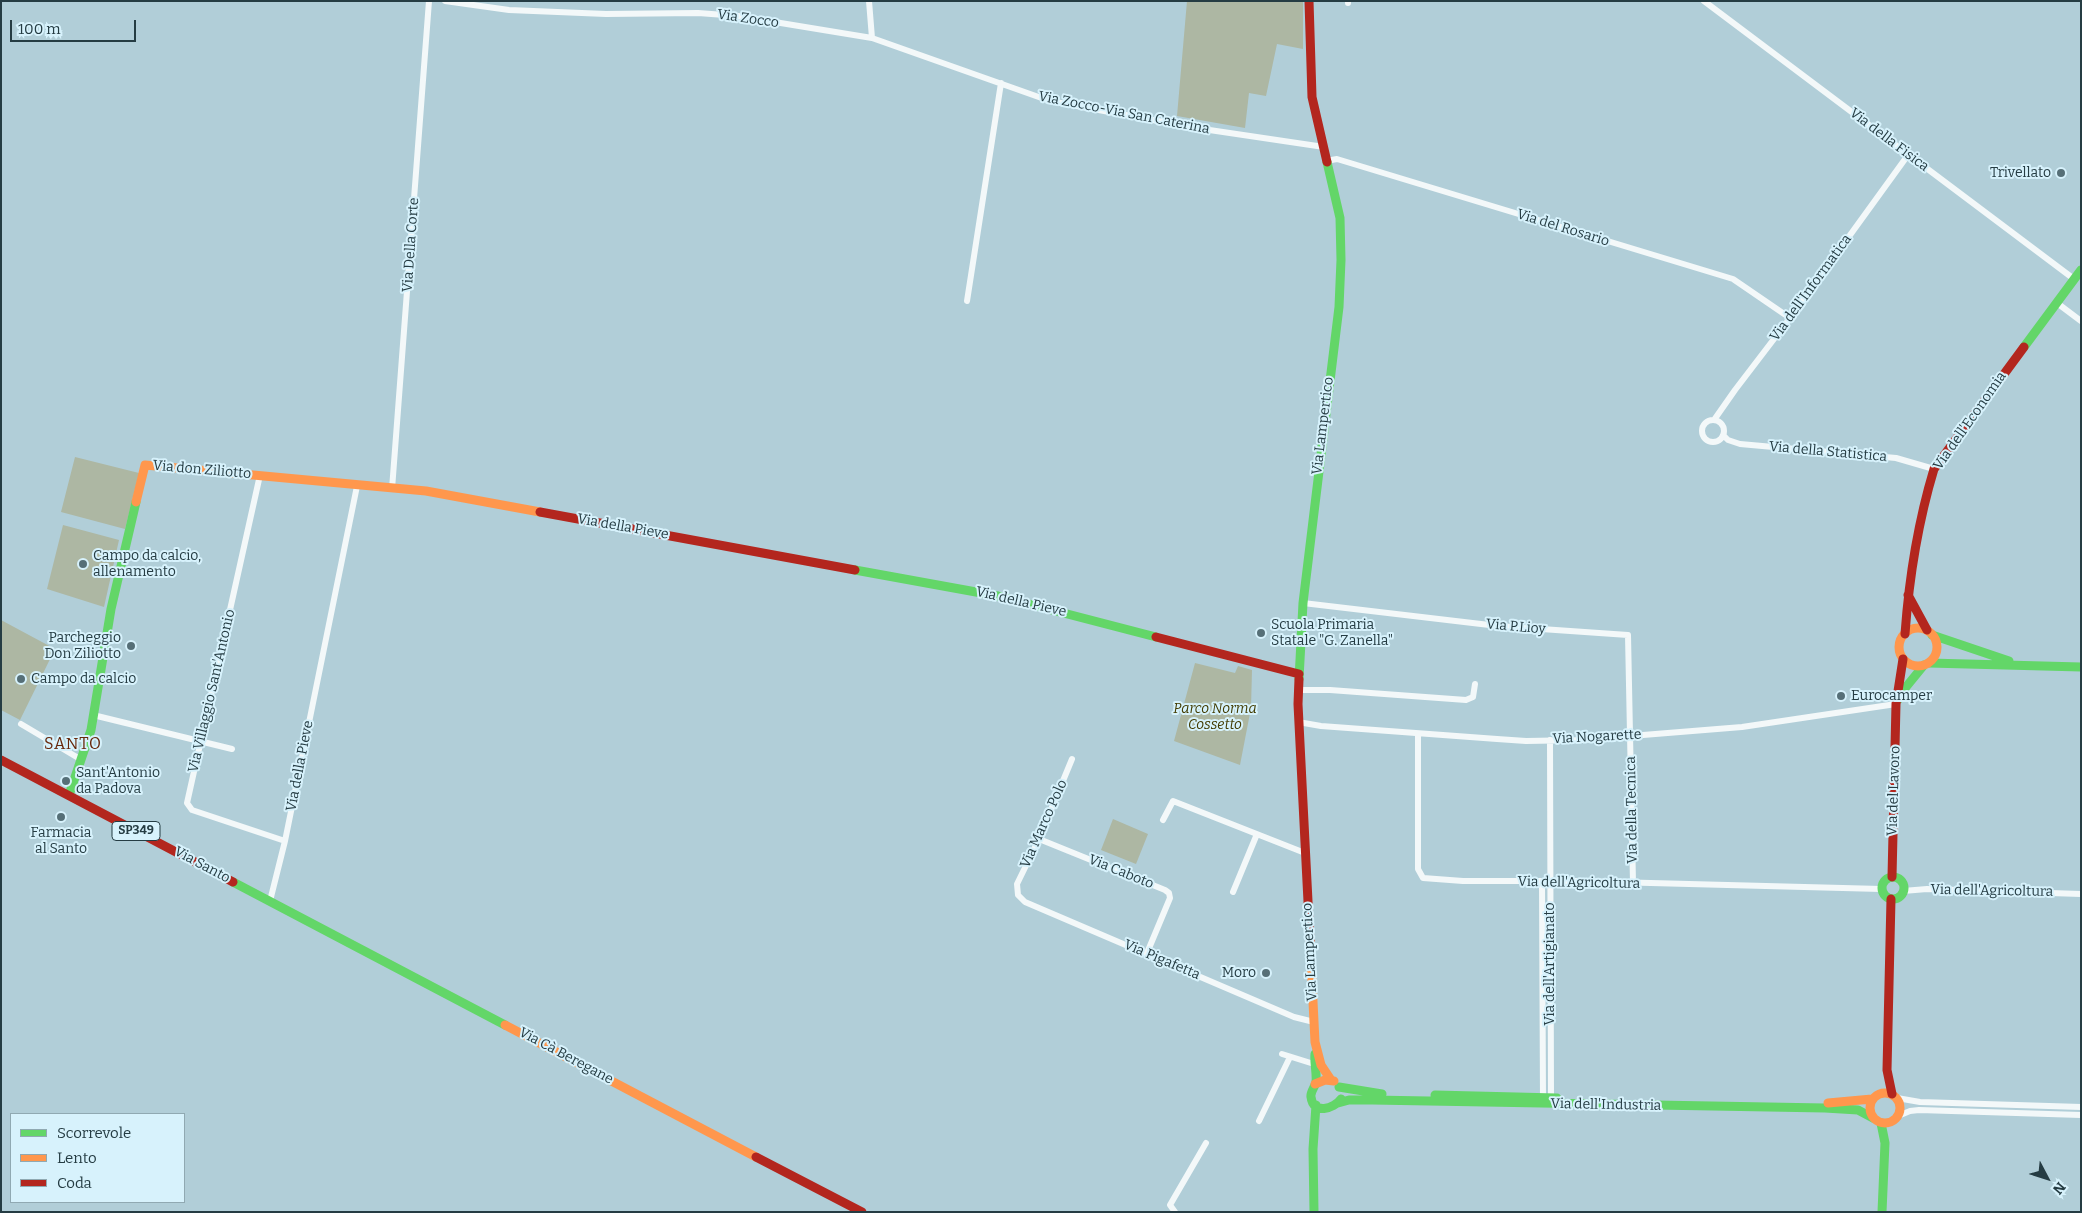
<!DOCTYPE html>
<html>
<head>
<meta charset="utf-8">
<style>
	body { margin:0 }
	#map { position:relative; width:2082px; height:1213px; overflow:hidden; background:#b1ced8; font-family:Bitter,serif }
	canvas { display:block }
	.frame { position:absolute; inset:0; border:2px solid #253c43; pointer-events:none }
	.legend { position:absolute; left:10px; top:1113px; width:175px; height:90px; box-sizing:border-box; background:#d7f2fc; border:1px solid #90a9b2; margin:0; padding:6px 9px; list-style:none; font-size:15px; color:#253c43 }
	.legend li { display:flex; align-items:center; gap:10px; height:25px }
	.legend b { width:25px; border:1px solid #90a9b2 }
	.north { position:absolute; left:2022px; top:1153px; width:50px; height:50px; -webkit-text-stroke:4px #d7f2fc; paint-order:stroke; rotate:130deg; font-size:14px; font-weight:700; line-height:20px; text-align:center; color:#253c43 }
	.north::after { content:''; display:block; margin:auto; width:18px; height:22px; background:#253c43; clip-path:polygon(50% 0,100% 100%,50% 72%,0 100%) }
	.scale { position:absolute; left:10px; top:20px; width:126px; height:22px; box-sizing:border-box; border:2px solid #253c43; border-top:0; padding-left:6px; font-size:15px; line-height:18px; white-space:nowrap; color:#253c43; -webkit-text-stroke:4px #d7f2fc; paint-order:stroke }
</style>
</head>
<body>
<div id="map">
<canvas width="2082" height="1213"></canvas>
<div class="frame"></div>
<ul class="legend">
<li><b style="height:6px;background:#63d668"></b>Scorrevole</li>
<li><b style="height:6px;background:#ff974d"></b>Lento</li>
<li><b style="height:6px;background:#b3261e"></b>Coda</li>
</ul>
<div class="north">N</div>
<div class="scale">100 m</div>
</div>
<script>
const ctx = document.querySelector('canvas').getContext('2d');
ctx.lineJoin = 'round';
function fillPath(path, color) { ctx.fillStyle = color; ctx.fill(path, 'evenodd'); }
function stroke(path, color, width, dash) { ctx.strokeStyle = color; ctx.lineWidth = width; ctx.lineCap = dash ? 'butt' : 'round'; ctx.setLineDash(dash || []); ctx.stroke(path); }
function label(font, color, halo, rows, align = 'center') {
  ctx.font = font + ' Bitter,serif'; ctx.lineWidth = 4; ctx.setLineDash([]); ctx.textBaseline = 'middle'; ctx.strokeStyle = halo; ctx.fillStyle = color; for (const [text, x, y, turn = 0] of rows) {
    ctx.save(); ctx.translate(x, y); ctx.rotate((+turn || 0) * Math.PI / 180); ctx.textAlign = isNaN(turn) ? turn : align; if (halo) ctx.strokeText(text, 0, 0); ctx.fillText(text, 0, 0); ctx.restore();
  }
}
fillPath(new Path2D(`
	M 1187,1 L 1303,1 L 1303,49 L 1277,44 L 1266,96 L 1249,93 L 1245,128 L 1177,116 Z
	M 75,457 L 139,473 L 125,529 L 61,512 Z
	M 63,525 L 119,540 L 104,607 L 47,589 Z
	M 1,620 L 55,649 L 20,720 L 1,710 Z
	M 1195,663 L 1235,673 L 1238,666 L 1252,670 L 1251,708 L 1240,765 L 1174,741 Z
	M 1113,819 L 1148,834 L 1136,864 L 1101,850 Z`), '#adb7a3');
stroke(new Path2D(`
	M 445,1 L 509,10 L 606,14 L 698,13 L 738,16 L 872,38 L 1050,101 L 1196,128 L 1324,147
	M 869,1 L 872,38
	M 1704,1 L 2074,279
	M 1348,3 L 1348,1
	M 1326,161 L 1337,159 L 1733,279 L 1790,318
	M 967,301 L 1001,83
	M 2057,303 L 2081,321
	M 1714,420 L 1735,390 L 1790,318 L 1908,155
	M1702 431a11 11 0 1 1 22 0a11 11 0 1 1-22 0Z
	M 1723,435 L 1728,440 L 1740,444 L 1896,458 L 1934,469
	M 260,475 L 187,803 L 192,810 L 285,841
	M 392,489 L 429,1
	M 1303,603 L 1498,626 L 1628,635 L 1633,883
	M 1298,690 L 1330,690 L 1466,700 L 1473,697 L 1475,684
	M 93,715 L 232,749
	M 1298,722 L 1321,726 L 1497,739 L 1526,741 L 1581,740 L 1742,727 L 1896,704
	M 21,724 L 80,759
	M 1418,734 L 1418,869 L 1423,878 L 1463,881 L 1574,881 L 1881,889
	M 1550,740 L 1551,1098
	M 1072,759 L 1039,839 L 1017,884 L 1018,895 L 1025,902 L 1294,1017 L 1314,1022
	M 1163,820 L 1173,801 L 1305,853
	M 1039,839 L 1165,890 L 1169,893 L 1170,898 L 1147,953
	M 1542,882 L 1543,1101
	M 1903,891 L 1927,889 L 2081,894
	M 1233,892 L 1257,834
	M 270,901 L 285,841 L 357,486
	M 1282,1054 L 1314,1064
	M 1897,1098 L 1920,1102 L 2081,1107
	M 1898,1116 L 1910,1111 L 1919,1110 L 2081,1115
	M 1259,1121 L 1290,1057
	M 1175,1212 L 1170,1205 L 1206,1143`), '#f3f8f9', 6);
stroke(new Path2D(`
	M 2024,347 L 2081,270
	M 855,570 L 998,596 L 1156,637
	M 1932,635 L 2009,661
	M 1929,663 L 2081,667
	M 1299,679 L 1303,603 L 1339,307 L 1341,260 L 1340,218 L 1327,162
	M 1899,699 L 1906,687 L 1924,665
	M 69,795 L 91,730 L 111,609 L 136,502
	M1882 888a11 11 0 1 1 22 0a11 11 0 1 1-22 0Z
	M 233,882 L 505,1025
	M 1315,1054 C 1314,1063 1317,1073 1316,1082 C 1315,1087 1310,1092 1311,1097 C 1313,1115 1334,1109 1341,1099
	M 1339,1087 L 1382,1094
	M 1435,1095 L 1557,1098
	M 1338,1103 L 1349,1100 L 1372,1100 L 1825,1108 L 1858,1110 L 1873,1118
	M 1881,1123 L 1885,1143 L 1882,1212
	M 1314,1212 L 1313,1149 L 1316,1105`), '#63d668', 9);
stroke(new Path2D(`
	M 136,502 L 145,465 L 426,491 L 540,512
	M1899 647a19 19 0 1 1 38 0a19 19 0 1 1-38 0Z
	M 1310,941 L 1315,1042 L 1321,1065 L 1331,1080
	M 505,1025 L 756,1157
	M 1315,1084 L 1325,1080 L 1334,1081
	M1870 1108a15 15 0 1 1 30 0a15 15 0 1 1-30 0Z
	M 1828,1103 L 1872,1099`), '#ff974d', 9);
stroke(new Path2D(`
	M 1309,1 L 1312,97 L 1327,162
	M 540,512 L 855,570
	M 1908,595 L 1927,630
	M 1905,634 C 1909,579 1918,522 1934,469 L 2024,347
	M 1156,637 L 1299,674
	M 1299,679 L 1298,704 L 1310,941
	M 1,760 L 233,882
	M 1892,877 L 1896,704 L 1903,659
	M 1891,899 L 1887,1070 L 1892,1094
	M 756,1157 L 862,1212`), '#b3261e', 9);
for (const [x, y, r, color] of [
	[2061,173,5,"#566f77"],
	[83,564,5,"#566f77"],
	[1261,633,5,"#566f77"],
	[131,646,5,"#566f77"],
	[21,679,5,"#566f77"],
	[1841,696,5,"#566f77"],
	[66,781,5,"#566f77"],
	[61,817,5,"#566f77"],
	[1266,973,5,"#566f77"]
]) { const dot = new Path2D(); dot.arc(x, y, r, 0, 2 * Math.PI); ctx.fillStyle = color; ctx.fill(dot); stroke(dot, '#d7f2fc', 2); }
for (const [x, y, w] of [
	[136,831,48]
]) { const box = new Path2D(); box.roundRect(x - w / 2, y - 9.5, w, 19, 4); ctx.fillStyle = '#d7f2fc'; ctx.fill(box); stroke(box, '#253c43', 1); }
label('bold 12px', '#253c43', null, [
	["SP349",136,831]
]);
label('14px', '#253c43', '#d7f2fc', [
	["Via Zocco",748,19,8],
	["Via Zocco-Via San Caterina",1124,113,11],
	["Via della Fisica",1889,140,37],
	["Via del Rosario",1563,228,17],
	["Via Della Corte",411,245,-86],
	["Via dell'Informatica",1811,288,-54],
	["Via dell'Economia",1970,421,-55],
	["Via Lampertico",1323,426,-83],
	["Via della Statistica",1828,452,5],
	["Via don Ziliotto",202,470,5],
	["Via della Pieve",623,527,10],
	["Via della Pieve",1021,602,13],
	["Via P.Lioy",1516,627,5],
	["Via Villaggio Sant'Antonio",212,691,-77],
	["Via Nogarette",1597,737,-3],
	["Via della Pieve",300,766,-79],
	["Via del Lavoro",1894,791,-88],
	["Via della Tecnica",1632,810,-91],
	["Via Marco Polo",1044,824,-66],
	["Via Santo",202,865,28],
	["Via Caboto",1121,872,22],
	["Via dell'Agricoltura",1579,883,1],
	["Via dell'Agricoltura",1992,891,1],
	["Via Lampertico",1310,952,-93],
	["Via Pigafetta",1162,960,23],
	["Via dell'Artigianato",1550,964,-90],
	["Via Cà Beregane",566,1056,28],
	["Via dell'Industria",1606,1105,1]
]);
label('14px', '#253c43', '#d7f2fc', [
	["Trivellato",2051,173,"right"],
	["Campo da calcio,",93,556],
	["allenamento",93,572],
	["Scuola Primaria",1271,625],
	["Statale \"G. Zanella\"",1271,641],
	["Parcheggio",121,638,"right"],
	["Don Ziliotto",121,654,"right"],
	["Campo da calcio",31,679],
	["Eurocamper",1851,696],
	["Sant'Antonio",76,773],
	["da Padova",76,789],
	["Farmacia",61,833,"center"],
	["al Santo",61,849,"center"],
	["Moro",1256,973,"right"]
], 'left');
label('italic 14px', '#423b00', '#d7f2fc', [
	["Parco Norma",1215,709],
	["Cossetto",1215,725]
]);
ctx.letterSpacing = '1px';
label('16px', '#67270a', '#d7f2fc', [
	["SANTO",73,745]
]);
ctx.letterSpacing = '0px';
</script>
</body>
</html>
